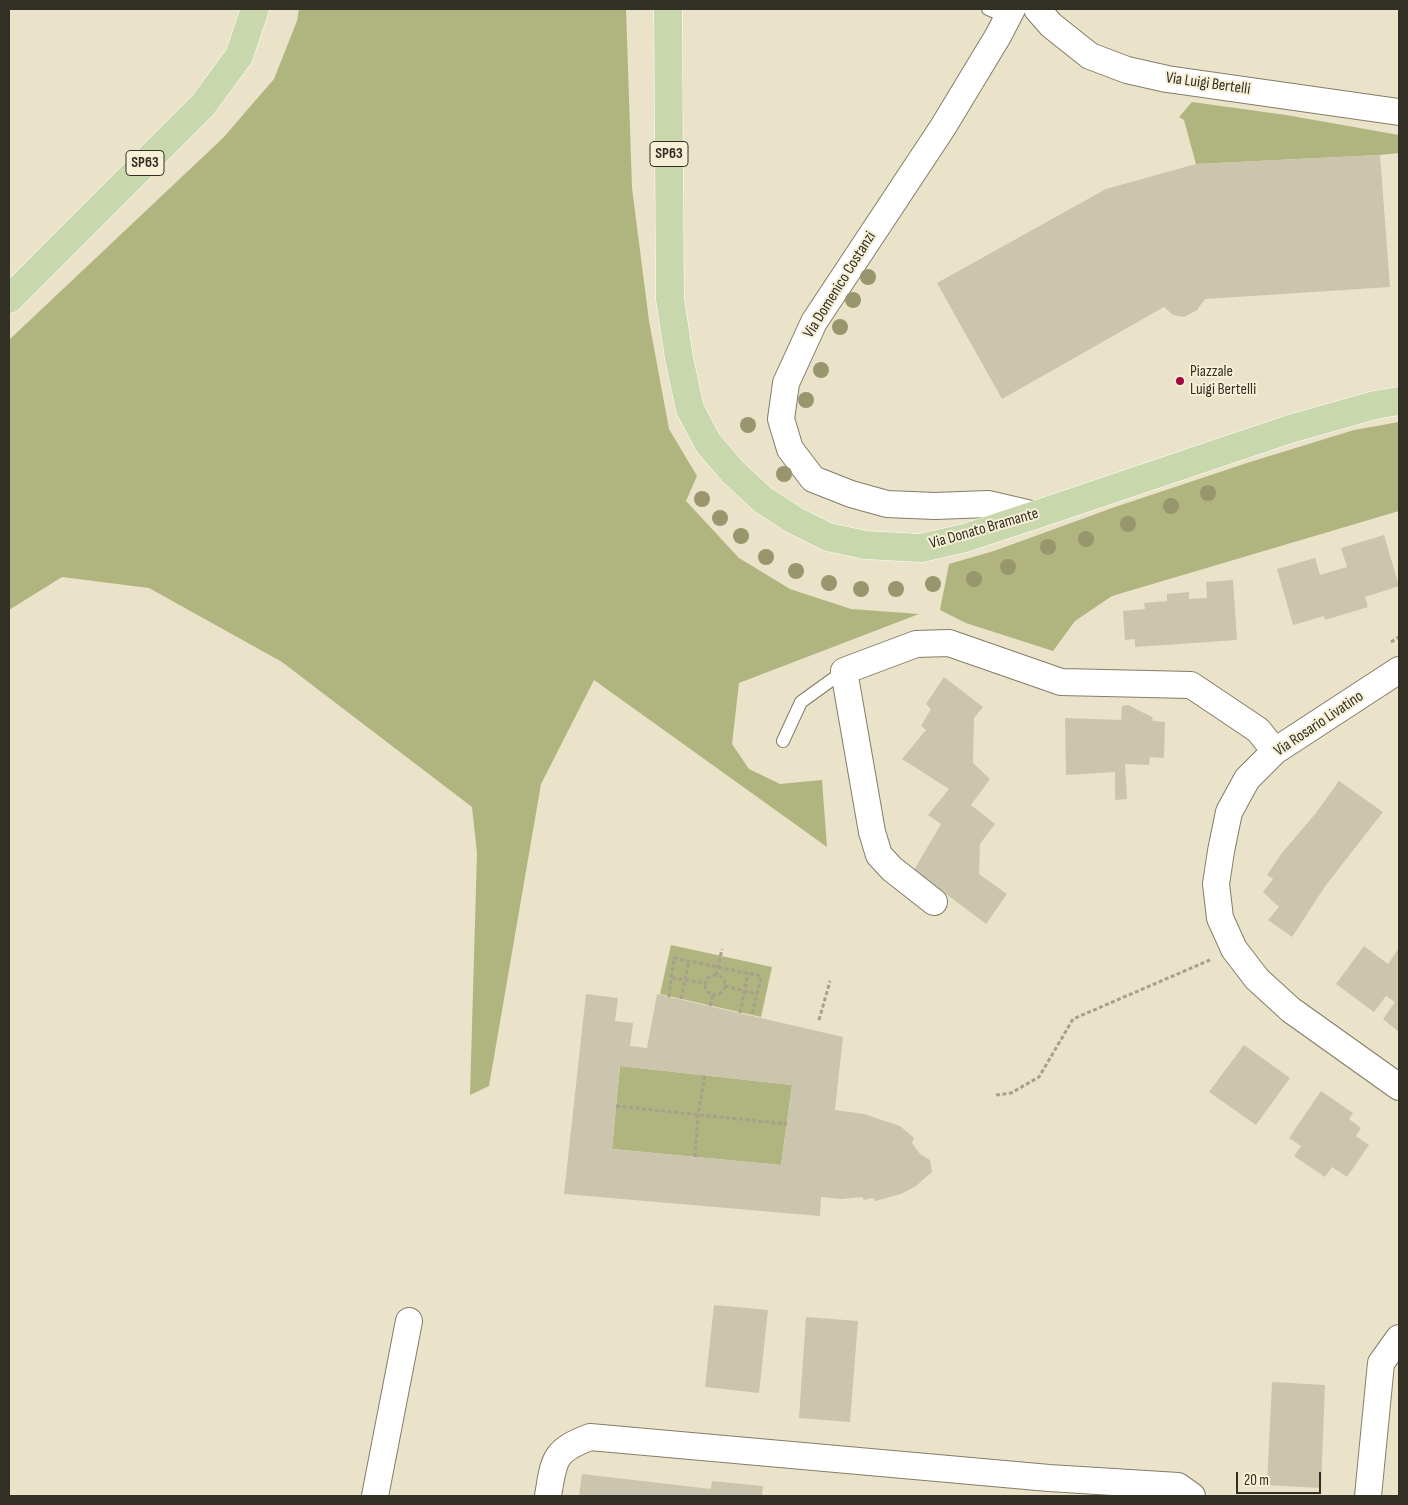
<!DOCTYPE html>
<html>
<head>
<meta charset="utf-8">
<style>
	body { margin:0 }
	#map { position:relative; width:1408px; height:1505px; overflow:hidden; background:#eae2c9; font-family:"Sofia Sans Condensed",sans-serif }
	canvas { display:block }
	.frame { position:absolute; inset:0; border:10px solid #322f25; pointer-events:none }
	.scale { position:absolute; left:1236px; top:1472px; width:85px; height:22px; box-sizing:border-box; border:2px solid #322f25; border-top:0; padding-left:6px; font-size:15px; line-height:18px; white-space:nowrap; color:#322f25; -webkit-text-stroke:4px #f7efd6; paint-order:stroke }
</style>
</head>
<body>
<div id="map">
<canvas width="1408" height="1505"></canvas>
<div class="frame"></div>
<div class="scale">20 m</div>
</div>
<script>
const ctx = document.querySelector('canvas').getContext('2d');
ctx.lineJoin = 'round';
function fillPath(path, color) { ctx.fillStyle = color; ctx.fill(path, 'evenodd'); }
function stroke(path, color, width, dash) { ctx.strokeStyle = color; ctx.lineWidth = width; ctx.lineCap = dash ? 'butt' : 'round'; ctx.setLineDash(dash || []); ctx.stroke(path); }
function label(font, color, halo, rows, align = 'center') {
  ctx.font = font + ' "Sofia Sans Condensed",sans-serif'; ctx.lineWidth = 4; ctx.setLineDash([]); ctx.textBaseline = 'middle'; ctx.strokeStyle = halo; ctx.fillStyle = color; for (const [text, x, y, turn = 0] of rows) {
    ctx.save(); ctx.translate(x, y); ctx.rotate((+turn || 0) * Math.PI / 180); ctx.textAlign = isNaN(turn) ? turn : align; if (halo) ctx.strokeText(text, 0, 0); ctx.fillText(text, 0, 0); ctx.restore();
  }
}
fillPath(new Path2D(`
	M 299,9 L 626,9 L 632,188 L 649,321 L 669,429 L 697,476 L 686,501 L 739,558 L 790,589 L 851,609 L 919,614 L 739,683 L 732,744 L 749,769 L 780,784 L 822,780 L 827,847 L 594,680 L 541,784 L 489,1086 L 470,1095 L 477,853 L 472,807 L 282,662 L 149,588 L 62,577 L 9,610 L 9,340 L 223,138 L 274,79 L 297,21 Z
	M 1192,102 L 1286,115 L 1399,135 L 1399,153 L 1380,155 L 1196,164 L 1184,120 L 1179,117 Z
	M 1399,422 L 1399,511 L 1112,596 L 1075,621 L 1053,651 L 966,623 L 940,610 L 949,564 L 994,551 L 1115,507 L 1247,463 L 1354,430 Z
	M 671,945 L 772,967 L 761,1017 L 660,994 Z
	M 620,1066 L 792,1085 L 781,1165 L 612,1149 Z`), '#b0b57f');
fillPath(new Path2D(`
	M 1380,155 L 1390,287 L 1205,299 L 1197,310 L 1184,317 L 1173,315 L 1164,307 L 1002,399 L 937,283 L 1106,189 L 1196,164 Z
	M 1384,535 L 1399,586 L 1365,597 L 1368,607 L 1325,620 L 1324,616 L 1293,625 L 1277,569 L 1315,558 L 1320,575 L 1347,567 L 1341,548 Z
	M 1233,580 L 1237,640 L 1135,647 L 1135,639 L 1125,640 L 1123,611 L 1145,609 L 1144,603 L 1167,601 L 1167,594 L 1189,592 L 1189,599 L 1207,598 L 1206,582 Z
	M 944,677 L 983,707 L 974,718 L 973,763 L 990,779 L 971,805 L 995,824 L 980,844 L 979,874 L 1007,894 L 986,924 L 914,870 L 941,824 L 928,815 L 949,789 L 902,759 L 926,730 L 921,726 L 931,709 L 926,704 Z
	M 1128,705 L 1152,717 L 1153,721 L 1165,722 L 1164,758 L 1150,757 L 1149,765 L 1125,764 L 1127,799 L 1115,800 L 1115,772 L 1066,775 L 1065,718 L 1121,720 L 1122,706 Z
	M 1339,781 L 1383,812 L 1326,885 L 1292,937 L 1268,920 L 1279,907 L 1263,892 L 1273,879 L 1267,875 L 1282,853 L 1316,813 Z
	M 1364,946 L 1388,964 L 1399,948 L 1399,1032 L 1383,1019 L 1395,1002 L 1386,996 L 1374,1012 L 1336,984 Z
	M 586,994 L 618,998 L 615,1021 L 633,1023 L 630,1046 L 647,1048 L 657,994 L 843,1037 L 835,1110 L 864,1114 L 900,1126 L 914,1138 L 912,1143 L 920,1154 L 930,1160 L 932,1172 L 916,1186 L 901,1194 L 875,1201 L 873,1198 L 864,1200 L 862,1197 L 842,1199 L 821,1197 L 820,1216 L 564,1194 ZM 620,1066 L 792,1085 L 781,1165 L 612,1149 Z
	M 1244,1045 L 1290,1078 L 1256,1125 L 1209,1092 Z
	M 1321,1091 L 1353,1113 L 1349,1119 L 1361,1128 L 1356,1136 L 1369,1145 L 1347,1177 L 1332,1167 L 1325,1177 L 1294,1156 L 1301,1146 L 1289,1138 Z
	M 714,1305 L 768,1310 L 759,1393 L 705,1387 Z
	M 806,1317 L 858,1321 L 850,1422 L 799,1418 Z
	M 1272,1382 L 1325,1385 L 1321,1488 L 1267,1485 Z
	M 582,1474 L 711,1489 L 712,1481 L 763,1486 L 762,1496 L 579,1496 Z`), '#ccc5ad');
const lane = new Path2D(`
	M 988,9 L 1007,17
	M 783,741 L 801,702 L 844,671`);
const street = new Path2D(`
	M 1012,9 L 998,36 L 943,127 L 814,322 L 786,383 L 781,419 L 790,449 L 813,479 L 851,494 L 887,504 L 935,506 L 988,504 L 1035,515
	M 1037,9 L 1051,25 L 1090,56 L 1127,70 L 1167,79 L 1399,112
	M 1399,670 L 1275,751 L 1247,779 L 1229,812 L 1221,851 L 1216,884 L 1220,918 L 1234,949 L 1257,979 L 1291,1010 L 1399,1087
	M 934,902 L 892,869 L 879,855 L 872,832 L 844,671 L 916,644 L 949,643 L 1061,682 L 1191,685 L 1258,730 L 1275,751
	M 375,1496 L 409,1321
	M 548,1496 C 554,1460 553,1451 590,1437 L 1049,1478 L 1178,1486 L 1192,1496
	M 1368,1496 L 1381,1363 L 1399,1338`);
const primary = new Path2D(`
	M 668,9 L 670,299 L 679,358 L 690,409 L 708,443 L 733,472 L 762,499 L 794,520 L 828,537 L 865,545 L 921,548 L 965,538 L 1035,515 L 1290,429 L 1375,405 L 1399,401
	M 9,299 L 203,105 L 239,56 L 255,9`);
stroke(lane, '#847d67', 14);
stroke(street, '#847d67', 28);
stroke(primary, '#fff', 29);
stroke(new Path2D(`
	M 1391,642 L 1399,637
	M 716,975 L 722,949
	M705 985a10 10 0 1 1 20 0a10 10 0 1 1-20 0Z
	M 672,978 L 705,983
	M 725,986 L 757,994
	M 669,997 L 674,958 L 761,976 L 752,1015
	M 681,999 L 689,961
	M 710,1006 L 713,995
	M 740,1013 L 748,973
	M 819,1020 L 830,981
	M 996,1095 L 1011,1093 L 1039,1077 L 1073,1019 L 1210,960
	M 616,1106 L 787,1124
	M 695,1157 L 698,1115 L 705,1075`), '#a6a08d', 3, [4, 2.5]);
stroke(lane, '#fff', 12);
stroke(street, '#fff', 26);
stroke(primary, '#c8d7ac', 28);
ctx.fillStyle = '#98966c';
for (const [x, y] of [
	[868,277],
	[853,300],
	[840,327],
	[821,370],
	[806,400],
	[748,425],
	[784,474],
	[1208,493],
	[702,499],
	[1171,506],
	[720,518],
	[1128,524],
	[741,536],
	[1086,539],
	[1048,547],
	[766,557],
	[1008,567],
	[796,571],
	[974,579],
	[829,583],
	[933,584],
	[861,589],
	[896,589]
]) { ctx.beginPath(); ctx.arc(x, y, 8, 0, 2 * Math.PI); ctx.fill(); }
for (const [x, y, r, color] of [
	[1180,381,5,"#a2053d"]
]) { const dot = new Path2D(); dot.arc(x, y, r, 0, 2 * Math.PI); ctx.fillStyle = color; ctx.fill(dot); stroke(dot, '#f7efd6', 2); }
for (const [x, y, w] of [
	[669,154,38],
	[145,163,38]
]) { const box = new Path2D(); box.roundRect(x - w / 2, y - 12.5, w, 25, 4); ctx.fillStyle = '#f7efd6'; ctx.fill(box); stroke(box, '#322f25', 1); }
label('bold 15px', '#322f25', null, [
	["SP63",669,154],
	["SP63",145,163]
]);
label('16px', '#322f25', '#f7efd6', [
	["Via Luigi Bertelli",1208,84,8],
	["Via Domenico Costanzi",840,285,-58],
	["Via Donato Bramante",984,529,-16],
	["Via Rosario Livatino",1319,724,-34]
]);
label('16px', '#322f25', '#f7efd6', [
	["Piazzale",1190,372],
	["Luigi Bertelli",1190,390]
], 'left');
</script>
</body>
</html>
